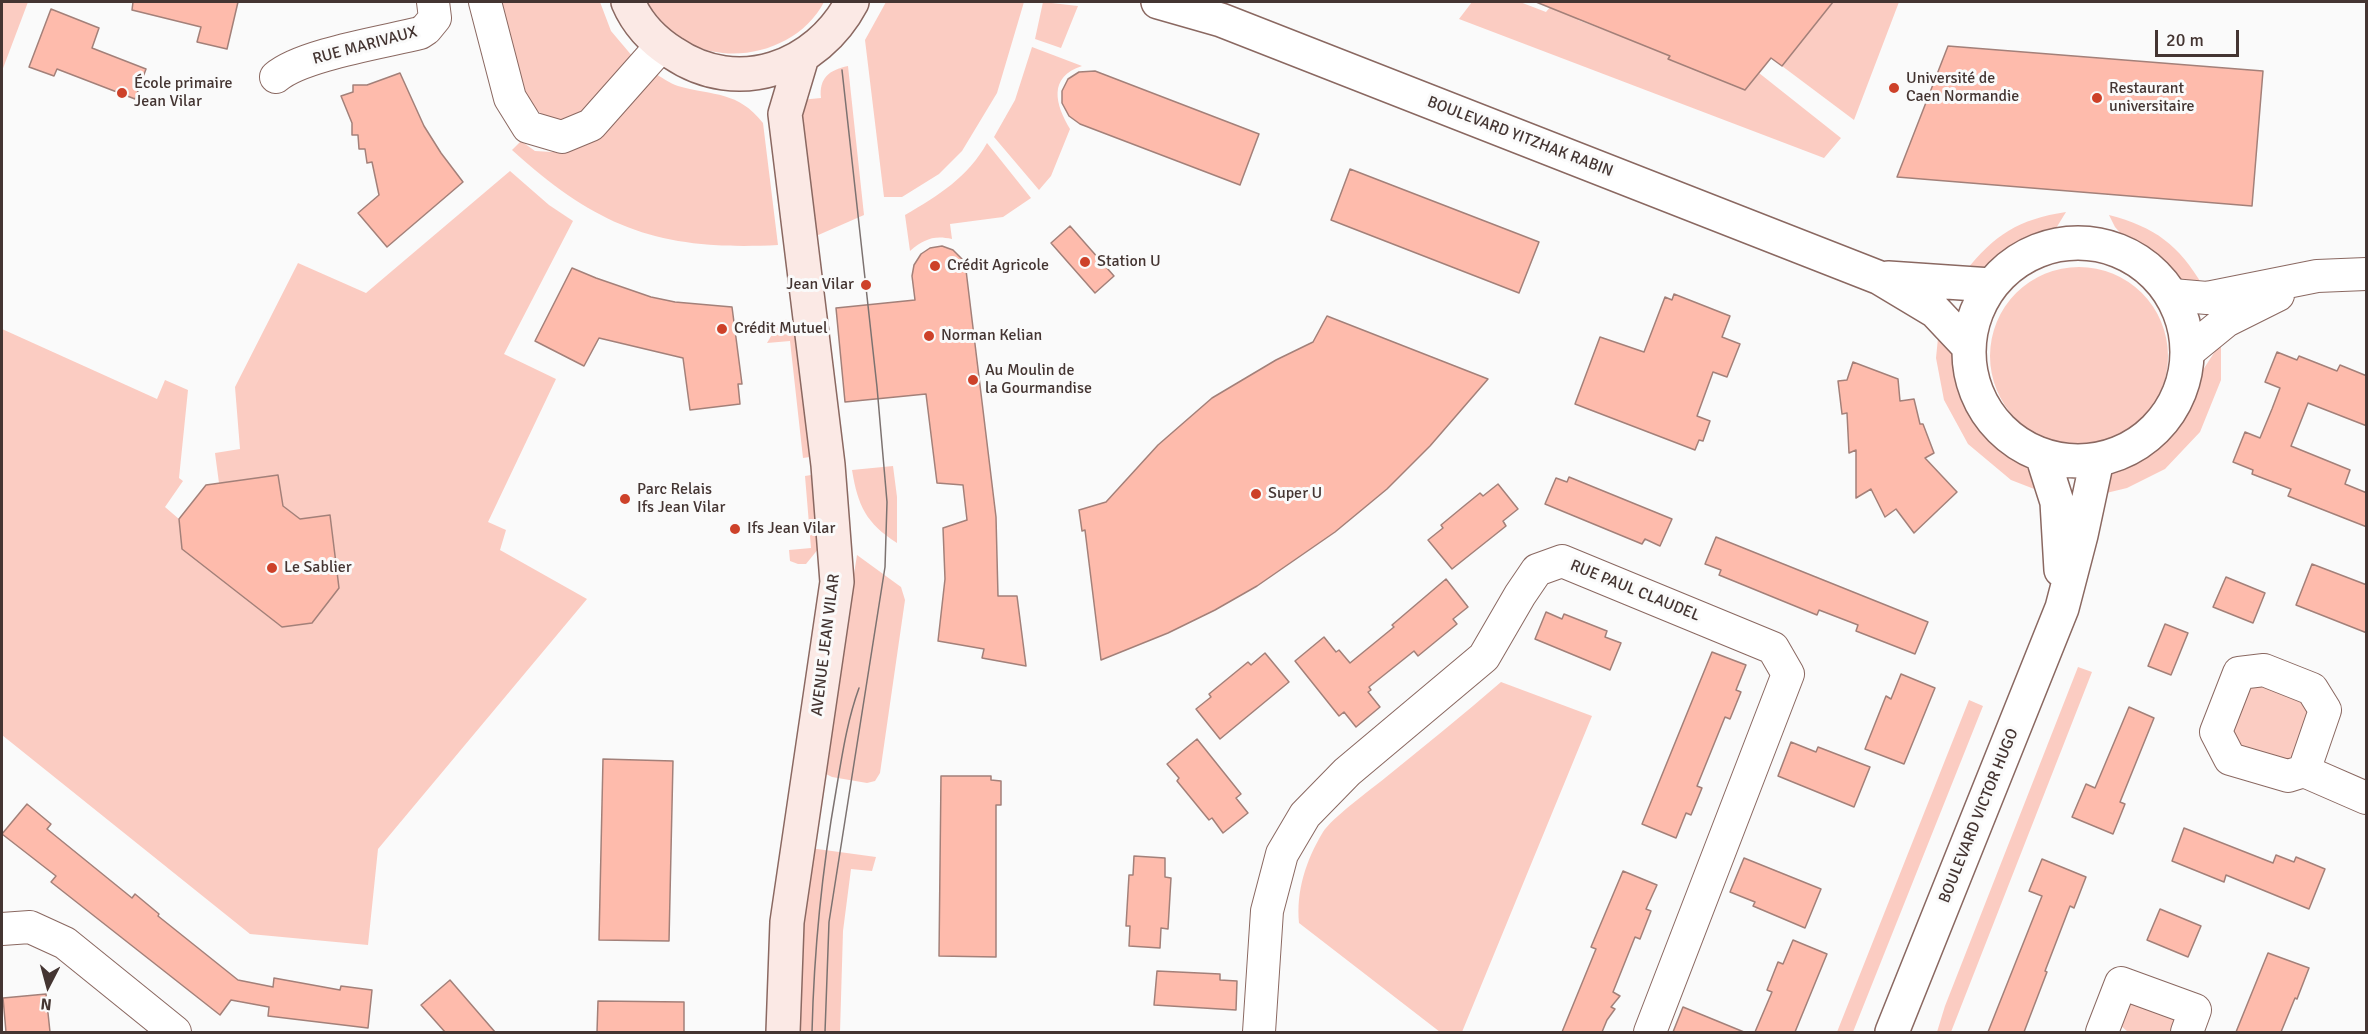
<!DOCTYPE html>
<html>
<head>
<meta charset="utf-8">
<style>
	body { margin:0 }
	#map { position:relative; width:2368px; height:1034px; overflow:hidden; background:#fafafa; font-family:Signika,sans-serif }
	canvas { display:block }
	.frame { position:absolute; inset:0; border:3px solid #443532; pointer-events:none }
	.north { position:absolute; left:18px; top:956px; width:60px; height:60px; -webkit-text-stroke:4px #fafafa; paint-order:stroke; rotate:186deg; font-size:16px; font-weight:700; line-height:24px; text-align:center; color:#443532 }
	.north::after { content:''; display:block; margin:auto; width:21px; height:27px; background:#443532; clip-path:polygon(50% 0,100% 100%,50% 72%,0 100%) }
	.scale { position:absolute; left:2155px; top:30px; width:84px; height:27px; box-sizing:border-box; border:3px solid #443532; border-top:0; padding-left:8px; font-size:18px; line-height:21px; white-space:nowrap; color:#443532; -webkit-text-stroke:4px #fafafa; paint-order:stroke }
</style>
</head>
<body>
<div id="map">
<canvas width="2368" height="1034"></canvas>
<div class="frame"></div>
<div class="north">N</div>
<div class="scale">20 m</div>
</div>
<script>
const ctx = document.querySelector('canvas').getContext('2d');
ctx.lineJoin = 'round';
function fillPath(path, color) { ctx.fillStyle = color; ctx.fill(path, 'evenodd'); }
function stroke(path, color, width, dash) { ctx.strokeStyle = color; ctx.lineWidth = width; ctx.lineCap = dash ? 'butt' : 'round'; ctx.setLineDash(dash || []); ctx.stroke(path); }
function label(font, color, halo, rows, align = 'center') {
  ctx.font = font + ' Signika,sans-serif'; ctx.lineWidth = 6; ctx.setLineDash([]); ctx.textBaseline = 'middle'; ctx.strokeStyle = halo; ctx.fillStyle = color; for (const [text, x, y, turn = 0] of rows) {
    ctx.save(); ctx.translate(x, y); ctx.rotate((+turn || 0) * Math.PI / 180); ctx.textAlign = isNaN(turn) ? turn : align; if (halo) ctx.strokeText(text, 0, 0); ctx.fillText(text, 0, 0); ctx.restore();
  }
}
fillPath(new Path2D(`
	M 2,2 L 28,2 L 2,71 Z
	M 501,2 L 600,2 L 611,31 L 633,57 C 607,88 564,156 527,97 Z
	M 646,2 L 824,2 C 801,47 738,66 693,45 C 672,35 659,19 646,2 Z
	M 886,2 L 1024,2 L 997,93 L 962,151 L 939,174 L 902,197 L 884,197 L 865,40 Z
	M 1043,2 L 1078,6 L 1061,48 L 1035,39 Z
	M 1472,2 L 1520,2 L 1546,12 L 1554,2 L 1592,2 L 1578,20 L 1641,44 L 1654,29 L 1677,47 L 1668,59 L 1745,90 L 1759,73 L 1841,138 L 1824,158 L 1459,19 Z
	M 1833,2 L 1899,2 L 1854,120 L 1782,66 Z
	M 1032,47 L 1082,66 C 1048,77 1055,104 1070,129 L 1051,176 L 1039,190 L 994,137 L 1015,100 Z
	M 848,66 L 864,215 L 816,236 L 800,100 L 821,98 C 819,78 829,70 848,66 Z
	M 653,72 C 661,77 669,83 678,86 C 714,96 738,91 763,123 L 778,245 C 661,251 599,229 512,150 L 521,141 L 535,151 L 552,152 L 576,148 Z
	M 987,143 L 1031,198 L 1003,217 L 950,224 L 952,239 C 934,235 924,239 910,251 L 905,215 C 938,196 968,177 987,143 Z
	M 510,171 L 549,205 L 573,221 L 504,354 L 556,379 L 488,522 L 506,530 L 500,550 L 587,599 L 378,849 L 368,945 L 250,934 L 2,735 L 2,329 L 157,399 L 165,380 L 188,390 L 179,478 L 183,481 L 165,507 L 179,519 L 182,549 L 312,623 L 339,588 L 330,515 L 300,519 L 282,505 L 278,475 L 219,483 L 215,453 L 240,449 L 235,387 L 298,263 L 366,293 Z
	M 2066,212 L 2055,230 L 2019,247 L 1999,264 L 1978,271 L 1965,272 C 1994,235 2019,219 2066,212 Z
	M 2109,215 C 2155,227 2179,245 2203,286 L 2182,283 L 2152,255 L 2129,243 L 2115,227 Z
	M1990 356a89 89 0 1 1 178 0a89 89 0 1 1-178 0Z
	M 790,319 L 796,325 L 810,457 L 803,458 L 790,341 L 767,343 L 780,321 Z
	M 1939,328 L 1954,345 L 1968,404 L 1990,437 L 2022,460 L 2042,492 L 2011,480 L 1968,444 L 1944,400 L 1936,358 Z
	M 2221,342 L 2221,380 L 2200,432 L 2165,469 L 2127,488 L 2098,495 L 2110,475 L 2163,444 L 2187,414 L 2199,376 Z
	M 893,466 L 897,497 L 897,543 C 866,523 858,506 852,470 Z
	M 811,475 L 819,548 L 806,564 L 798,564 L 790,561 L 789,550 L 811,548 L 805,476 Z
	M 857,555 L 901,587 L 905,600 L 880,773 L 875,781 L 867,783 L 832,777 L 826,774 L 823,768 Z
	M 2078,667 L 2092,672 L 1951,1032 L 1937,1032 L 1945,1006 Z
	M 1501,682 L 1592,716 L 1462,1032 L 1440,1032 L 1299,923 C 1296,891 1306,860 1323,832 C 1332,818 1370,790 1385,778 C 1424,746 1463,715 1501,682 Z
	M 2252,682 L 2298,692 L 2310,709 L 2300,751 L 2287,760 L 2237,749 L 2229,738 Z
	M 1969,700 L 1983,706 L 1853,1032 L 1837,1032 Z
	M 810,848 L 876,857 L 872,871 L 851,869 L 843,931 L 840,1032 L 799,1032 L 802,936 Z
	M 2128,998 L 2173,1010 L 2180,1032 L 2128,1032 L 2120,1025 Z`), '#fbccc2');
const building = new Path2D(`
	M 133,2 L 238,2 L 227,49 L 197,42 L 201,27 L 132,10 Z
	M 1536,2 L 1833,2 L 1782,66 L 1771,58 L 1745,90 L 1668,59 L 1670,56 Z
	M 51,9 L 99,28 L 92,48 L 146,69 L 135,99 L 57,69 L 54,76 L 29,67 Z
	M 1948,46 L 2263,71 L 2252,206 L 1897,177 Z
	M 1095,71 L 1259,134 L 1240,185 L 1080,124 L 1069,116 L 1062,103 L 1062,91 L 1068,79 L 1079,72 Z
	M 400,73 L 424,126 L 441,153 L 463,182 L 387,247 L 358,213 L 379,195 L 372,162 L 367,163 L 365,149 L 359,149 L 358,135 L 352,135 L 352,123 L 341,96 L 353,92 L 353,85 L 367,85 Z
	M 1350,169 L 1539,242 L 1519,293 L 1331,220 Z
	M 1070,226 L 1114,276 L 1095,293 L 1051,243 Z
	M 942,246 L 953,250 L 962,259 L 966,270 L 996,517 L 998,596 L 1017,596 L 1026,666 L 982,658 L 984,649 L 938,641 L 945,579 L 943,528 L 967,520 L 963,485 L 937,483 L 926,394 L 845,402 L 836,308 L 915,300 L 912,276 L 914,265 L 921,254 L 930,248 Z
	M 572,268 L 596,278 L 651,297 L 675,302 L 732,307 L 742,384 L 738,384 L 740,404 L 690,410 L 683,358 L 599,338 L 584,366 L 535,341 Z
	M 1674,294 L 1730,316 L 1722,337 L 1740,344 L 1727,377 L 1713,372 L 1697,416 L 1710,421 L 1703,441 L 1699,440 L 1695,450 L 1575,404 L 1600,337 L 1644,352 L 1665,297 L 1672,300 Z
	M 1327,316 L 1488,379 L 1430,446 L 1387,489 L 1335,532 L 1257,586 L 1215,610 L 1168,633 L 1101,660 L 1085,530 L 1082,531 L 1079,510 L 1106,502 L 1158,445 L 1212,398 L 1276,360 L 1313,342 Z
	M 2277,352 L 2297,360 L 2299,356 L 2337,371 L 2340,365 L 2367,376 L 2367,426 L 2308,403 L 2291,446 L 2350,470 L 2345,484 L 2367,493 L 2367,527 L 2288,496 L 2291,489 L 2252,474 L 2253,470 L 2233,462 L 2245,432 L 2260,438 L 2272,409 L 2280,388 L 2265,382 Z
	M 1853,362 L 1898,379 L 1900,401 L 1914,399 L 1920,424 L 1923,424 L 1934,453 L 1925,458 L 1957,492 L 1914,533 L 1896,509 L 1885,517 L 1871,489 L 1856,498 L 1856,450 L 1849,453 L 1847,413 L 1842,414 L 1838,381 L 1847,380 Z
	M 278,475 L 283,506 L 300,519 L 330,515 L 339,588 L 312,623 L 282,627 L 182,549 L 179,519 L 206,485 Z
	M 1569,477 L 1672,519 L 1660,546 L 1645,539 L 1642,544 L 1545,504 L 1556,478 L 1567,482 Z
	M 1498,484 L 1518,509 L 1503,521 L 1506,526 L 1452,569 L 1428,540 L 1443,528 L 1441,525 L 1464,506 L 1480,493 L 1483,496 Z
	M 1716,537 L 1928,622 L 1915,654 L 1856,631 L 1858,625 L 1819,610 L 1817,615 L 1719,575 L 1721,570 L 1705,564 Z
	M 2312,564 L 2367,585 L 2367,633 L 2296,605 Z
	M 2226,577 L 2265,593 L 2253,623 L 2213,607 Z
	M 1446,579 L 1468,607 L 1453,619 L 1457,624 L 1418,656 L 1414,651 L 1369,687 L 1371,690 L 1368,692 L 1380,707 L 1356,727 L 1344,712 L 1339,716 L 1295,661 L 1324,637 L 1336,652 L 1339,650 L 1350,663 L 1394,627 L 1392,625 Z
	M 1546,612 L 1562,619 L 1564,614 L 1607,631 L 1605,637 L 1621,643 L 1610,670 L 1535,639 Z
	M 2165,624 L 2188,633 L 2171,675 L 2148,666 Z
	M 1712,652 L 1746,665 L 1736,690 L 1741,692 L 1730,719 L 1725,717 L 1697,786 L 1702,788 L 1691,815 L 1686,813 L 1676,838 L 1642,824 Z
	M 1265,653 L 1289,682 L 1220,739 L 1196,709 L 1211,697 L 1209,694 L 1248,662 L 1251,665 Z
	M 1901,674 L 1935,688 L 1904,764 L 1865,749 L 1886,696 L 1891,699 Z
	M 2129,707 L 2154,718 L 2120,802 L 2125,804 L 2113,834 L 2072,817 L 2086,784 L 2095,788 Z
	M 1197,739 L 1241,794 L 1236,798 L 1248,813 L 1223,833 L 1212,818 L 1209,820 L 1177,781 L 1179,778 L 1167,764 Z
	M 1791,742 L 1816,752 L 1818,747 L 1870,767 L 1854,807 L 1778,776 Z
	M 603,759 L 673,761 L 669,941 L 599,940 Z
	M 941,776 L 991,776 L 991,780 L 1001,781 L 1001,805 L 996,805 L 996,957 L 939,956 Z
	M 27,804 L 51,824 L 47,829 L 132,898 L 135,894 L 159,914 L 158,916 L 238,980 L 273,987 L 274,978 L 340,990 L 341,986 L 372,990 L 368,1028 L 268,1016 L 269,1007 L 231,1000 L 220,1015 L 51,882 L 56,876 L 2,834 Z
	M 2184,828 L 2273,863 L 2276,855 L 2294,862 L 2296,857 L 2325,869 L 2309,909 L 2226,875 L 2224,882 L 2172,861 Z
	M 1134,856 L 1165,858 L 1165,877 L 1171,878 L 1168,929 L 1161,928 L 1160,948 L 1129,946 L 1130,926 L 1126,926 L 1129,875 L 1133,875 Z
	M 1744,858 L 1821,889 L 1805,928 L 1753,906 L 1755,902 L 1730,892 Z
	M 2042,859 L 2086,877 L 2074,908 L 2070,906 L 2045,971 L 2047,972 L 2024,1032 L 1988,1032 L 2042,896 L 2029,891 Z
	M 1623,871 L 1657,885 L 1646,909 L 1651,911 L 1640,939 L 1635,937 L 1613,992 L 1620,996 L 1611,1007 L 1615,1009 L 1607,1020 L 1602,1032 L 1562,1032 L 1596,949 L 1591,947 Z
	M 2160,909 L 2201,926 L 2188,957 L 2147,940 Z
	M 1793,940 L 1827,954 L 1795,1032 L 1755,1032 L 1772,992 L 1767,990 L 1778,962 L 1783,964 Z
	M 2268,953 L 2309,968 L 2297,999 L 2295,998 L 2281,1032 L 2236,1032 Z
	M 1157,971 L 1220,974 L 1220,980 L 1237,981 L 1236,1010 L 1154,1005 Z
	M 450,980 L 495,1032 L 445,1032 L 421,1005 Z
	M 46,994 L 50,1032 L 6,1032 L 3,998 Z
	M 598,1001 L 684,1002 L 684,1032 L 597,1032 Z
	M 1683,1007 L 1744,1032 L 1673,1032 Z`);
fillPath(building, '#febbac');
stroke(building, '#a38079', 1.5);
const minor = new Path2D(`
	M 485,2 L 510,98 L 528,127 L 562,137 L 591,125 L 661,46
	M 276,77 C 301,55 384,42 420,33 L 426,29 L 435,18 L 433,2
	M 2172,295 L 2207,298 L 2317,276 L 2366,274
	M 2188,352 L 2226,321 L 2278,295
	M 2304,771 L 2325,710 L 2312,689 L 2264,670 L 2239,673 L 2216,732 L 2230,759 L 2288,776 L 2304,771 L 2366,798
	M 2,929 L 30,927 L 65,943 L 175,1032
	M 1259,1032 L 1267,911 L 1282,854 L 1305,815 L 1347,772 L 1484,657 L 1520,595 L 1537,570 L 1562,561 L 1773,648 L 1788,674 L 1650,1032
	M 2102,1032 L 2121,983 L 2195,1010 L 2187,1032`);
const tertiary = new Path2D(`
	M 1158,2 L 1221,20 L 1880,278 L 1935,311 L 1968,346
	M1969 352a109 109 0 1 1 218 0a109 109 0 1 1-218 0Z
	M 1888,278 L 1991,285
	M 2042,455 L 2057,502 L 2061,570
	M 1892,1032 L 2062,608 L 2081,535 L 2097,460`);
const secondary = new Path2D(`
	M 628,2 C 637,23 654,41 673,53 C 738,97 817,68 852,2
	M 783,1032 L 787,922 L 837,582 L 828,465 L 785,114 L 802,57`);
stroke(minor, '#8a6861', 34);
stroke(tertiary, '#8a6861', 36);
stroke(secondary, '#8a6861', 36);
stroke(minor, '#fff', 32);
stroke(tertiary, '#fff', 33);
stroke(secondary, '#fbe9e5', 33);
stroke(new Path2D(`
	M 812,1032 C 814,951 822,870 836,791 C 842,756 847,721 859,688
	M 825,1032 L 829,922 L 885,567 L 887,502 L 877,387 L 842,70`), '#7c7270', 1.5);
for (const [x, y, r, color] of [
	[1894,88,6,"#cd4129"],
	[122,93,6,"#cd4129"],
	[2097,98,6,"#cd4129"],
	[1085,262,6,"#cd4129"],
	[935,266,6,"#cd4129"],
	[866,285,6,"#cd4129"],
	[722,329,6,"#cd4129"],
	[929,336,6,"#cd4129"],
	[973,380,6,"#cd4129"],
	[1256,494,6,"#cd4129"],
	[625,499,6,"#cd4129"],
	[735,529,6,"#cd4129"],
	[272,568,6,"#cd4129"]
]) { const dot = new Path2D(); dot.arc(x, y, r, 0, 2 * Math.PI); ctx.fillStyle = color; ctx.fill(dot); stroke(dot, '#fafafa', 2); }
label('16px', '#443532', '#fafafa', [
	["RUE MARIVAUX",365,46,-15],
	["BOULEVARD YITZHAK RABIN",1520,137,21],
	["RUE PAUL CLAUDEL",1635,591,22],
	["AVENUE JEAN VILAR",826,645,-83],
	["BOULEVARD VICTOR HUGO",1979,816,-68]
]);
label('16px', '#443532', '#fafafa', [
	["Université de",1906,79],
	["Caen Normandie",1906,97],
	["École primaire",134,84],
	["Jean Vilar",134,102],
	["Restaurant",2109,89],
	["universitaire",2109,107],
	["Station U",1097,262],
	["Crédit Agricole",947,266],
	["Jean Vilar",854,285,"right"],
	["Crédit Mutuel",734,329],
	["Norman Kelian",941,336],
	["Au Moulin de",985,371],
	["la Gourmandise",985,389],
	["Parc Relais",637,490],
	["Ifs Jean Vilar",637,508],
	["Super U",1268,494],
	["Ifs Jean Vilar",747,529],
	["Le Sablier",284,568]
], 'left');
</script>
</body>
</html>
